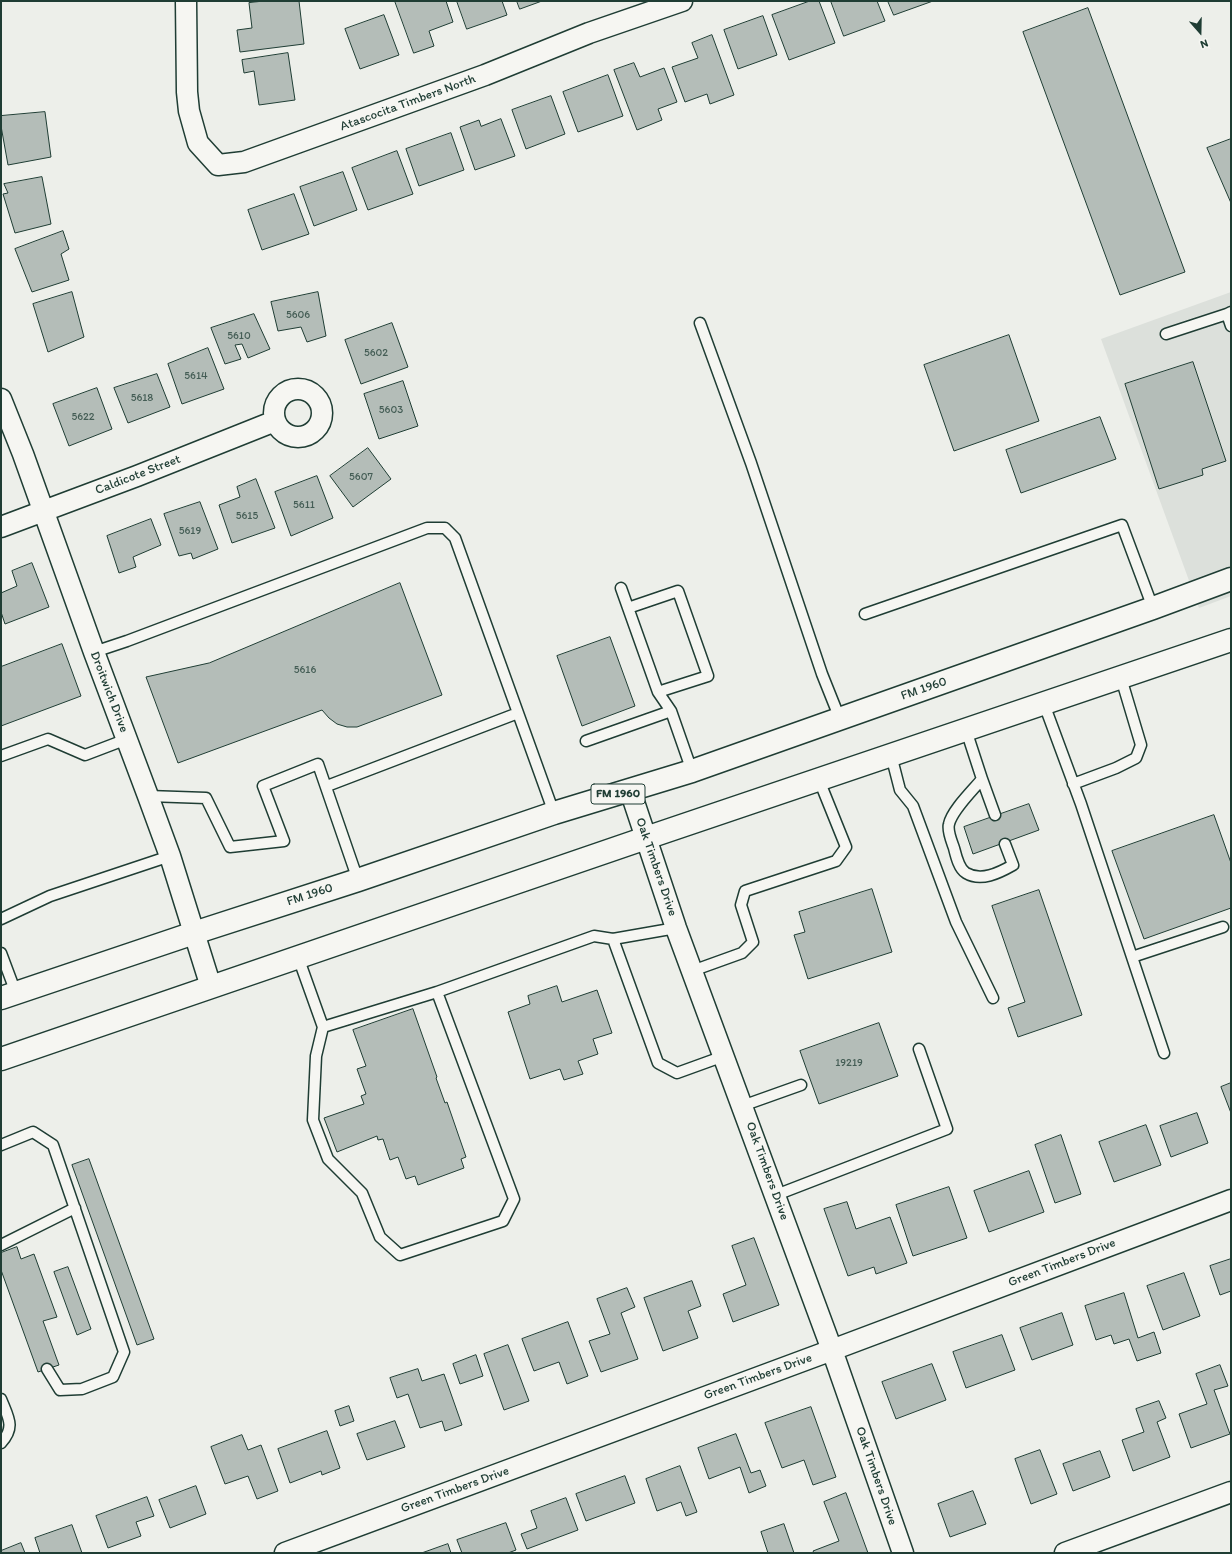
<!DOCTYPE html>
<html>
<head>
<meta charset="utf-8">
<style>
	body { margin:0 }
	#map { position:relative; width:1232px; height:1554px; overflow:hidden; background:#edefea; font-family:Itim,sans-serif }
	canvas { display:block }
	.frame { position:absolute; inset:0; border:2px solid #1f3d34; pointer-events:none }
	.north { position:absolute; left:1180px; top:12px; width:40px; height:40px; -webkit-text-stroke:3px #f6f6f2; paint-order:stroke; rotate:160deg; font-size:11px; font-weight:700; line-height:16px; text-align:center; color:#1f3d34 }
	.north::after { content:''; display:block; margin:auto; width:14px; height:18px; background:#1f3d34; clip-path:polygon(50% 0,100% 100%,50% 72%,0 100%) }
</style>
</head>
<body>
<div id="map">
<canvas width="1232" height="1554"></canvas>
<div class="frame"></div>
<div class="north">N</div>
</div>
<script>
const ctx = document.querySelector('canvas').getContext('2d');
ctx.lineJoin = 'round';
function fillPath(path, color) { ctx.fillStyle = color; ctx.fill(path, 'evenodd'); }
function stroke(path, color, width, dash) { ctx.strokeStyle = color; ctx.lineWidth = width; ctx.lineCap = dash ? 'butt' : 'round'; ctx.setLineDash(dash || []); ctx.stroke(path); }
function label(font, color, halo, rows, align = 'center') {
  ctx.font = font + ' Itim,sans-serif'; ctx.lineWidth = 3; ctx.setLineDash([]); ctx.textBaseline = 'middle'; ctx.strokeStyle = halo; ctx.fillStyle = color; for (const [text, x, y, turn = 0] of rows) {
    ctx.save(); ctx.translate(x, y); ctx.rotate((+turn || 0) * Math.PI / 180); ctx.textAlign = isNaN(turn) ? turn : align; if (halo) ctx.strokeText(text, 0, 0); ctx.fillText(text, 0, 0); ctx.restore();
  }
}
fillPath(new Path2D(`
	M 1231,292 L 1231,596 L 1199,608 L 1101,339 Z`), '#dce0db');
const building = new Path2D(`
	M 264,1 L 299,1 L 304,44 L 240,52 L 237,30 L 252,28 L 249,3 Z
	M 395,1 L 446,1 L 453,22 L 429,31 L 434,46 L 414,53 Z
	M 457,1 L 502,1 L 507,15 L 467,29 Z
	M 517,1 L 542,1 L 520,9 Z
	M 810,1 L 819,1 L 835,43 L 789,60 L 772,15 Z
	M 831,1 L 877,1 L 885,21 L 844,36 Z
	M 888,1 L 933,1 L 894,15 Z
	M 1088,8 L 1185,272 L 1120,295 L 1023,32 Z
	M 384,15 L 399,55 L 360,69 L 345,29 Z
	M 763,16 L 777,55 L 738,69 L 724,30 Z
	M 712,35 L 734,95 L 710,104 L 707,94 L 685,102 L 672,67 L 698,58 L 692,43 Z
	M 288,53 L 295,100 L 259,105 L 254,71 L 244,73 L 242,60 Z
	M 634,63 L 640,77 L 664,68 L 677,102 L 658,109 L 662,120 L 637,130 L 614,70 Z
	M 608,75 L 623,116 L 578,132 L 563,92 Z
	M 551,96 L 565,134 L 526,149 L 512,110 Z
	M 45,112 L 51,157 L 8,165 L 1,126 L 1,116 Z
	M 501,119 L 515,156 L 475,170 L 460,127 L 479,120 L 481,126 Z
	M 451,133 L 464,170 L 419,186 L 406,149 Z
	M 1231,139 L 1231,203 L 1207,148 Z
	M 397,151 L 413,194 L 368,210 L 352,168 Z
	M 343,172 L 357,210 L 314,226 L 300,187 Z
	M 42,177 L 51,224 L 15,233 L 3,194 L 8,193 L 4,184 Z
	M 294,194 L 309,234 L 262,250 L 248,210 Z
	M 63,231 L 69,249 L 61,254 L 69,280 L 32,292 L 15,249 Z
	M 72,292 L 84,337 L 48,352 L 33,304 Z
	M 318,292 L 326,336 L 307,342 L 301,327 L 278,331 L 271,302 Z
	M 254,314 L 270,349 L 248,358 L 242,344 L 235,345 L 241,359 L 225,364 L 211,328 Z
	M 392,323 L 408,367 L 361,384 L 345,340 Z
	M 1009,335 L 1039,421 L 954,451 L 924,365 Z
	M 208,348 L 224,389 L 182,404 L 168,364 Z
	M 1193,362 L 1226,461 L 1202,469 L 1203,475 L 1159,489 L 1125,384 Z
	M 157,374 L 170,407 L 128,423 L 114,388 Z
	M 403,381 L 418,426 L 379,439 L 364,394 Z
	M 97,388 L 112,429 L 69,446 L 53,404 Z
	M 1100,417 L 1116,459 L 1021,493 L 1006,450 Z
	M 368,448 L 391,479 L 353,507 L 330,476 Z
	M 317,476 L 333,518 L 291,536 L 275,492 Z
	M 256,479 L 275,528 L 232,543 L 219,505 L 240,497 L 237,487 Z
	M 200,502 L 218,549 L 193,559 L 191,553 L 179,556 L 164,514 Z
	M 151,519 L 161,545 L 133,557 L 136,567 L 119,573 L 107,536 Z
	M 32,563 L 49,607 L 5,624 L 1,612 L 1,593 L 17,586 L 12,571 Z
	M 400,583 L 442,695 L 357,727 L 347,727 L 337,724 L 329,718 L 322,710 L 178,763 L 146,677 L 209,663 Z
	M 610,637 L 635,706 L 582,726 L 557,656 Z
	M 62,644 L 81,696 L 1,726 L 1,667 Z
	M 1029,804 L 1039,830 L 973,854 L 964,827 Z
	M 1214,815 L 1231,863 L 1231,908 L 1144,939 L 1112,851 Z
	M 872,889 L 892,952 L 808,979 L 794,935 L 805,932 L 799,912 Z
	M 1039,890 L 1082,1015 L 1018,1037 L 1008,1008 L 1025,1002 L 992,906 Z
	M 557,986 L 562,1002 L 597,990 L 612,1033 L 593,1039 L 598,1054 L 578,1061 L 583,1074 L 564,1080 L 560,1069 L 530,1079 L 508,1012 L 530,1004 L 528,996 Z
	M 413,1009 L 437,1077 L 436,1078 L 445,1103 L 447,1102 L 466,1157 L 461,1159 L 464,1168 L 418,1185 L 415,1176 L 406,1179 L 398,1157 L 390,1160 L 383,1139 L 378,1140 L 377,1136 L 337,1152 L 324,1118 L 364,1104 L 361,1096 L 366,1094 L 357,1069 L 366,1066 L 353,1030 Z
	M 879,1023 L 898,1076 L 819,1104 L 800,1051 Z
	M 1231,1083 L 1231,1113 L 1221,1087 Z
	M 1197,1113 L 1208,1143 L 1171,1157 L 1160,1126 Z
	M 1146,1125 L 1161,1165 L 1114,1182 L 1099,1142 Z
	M 1061,1135 L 1081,1194 L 1055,1203 L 1035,1145 Z
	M 89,1159 L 154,1339 L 137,1345 L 72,1165 Z
	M 1029,1171 L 1044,1212 L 989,1232 L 974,1191 Z
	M 949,1187 L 967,1238 L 913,1256 L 896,1205 Z
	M 847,1202 L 856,1229 L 890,1217 L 907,1263 L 876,1274 L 874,1267 L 848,1276 L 824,1209 Z
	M 754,1238 L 779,1305 L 733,1322 L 723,1294 L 746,1285 L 732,1246 Z
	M 17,1247 L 21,1259 L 34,1254 L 57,1317 L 43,1321 L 59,1365 L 38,1372 L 1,1270 L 1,1253 Z
	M 1231,1259 L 1231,1291 L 1220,1295 L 1210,1266 Z
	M 68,1267 L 91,1329 L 77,1335 L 54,1272 Z
	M 1184,1273 L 1200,1316 L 1163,1330 L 1147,1286 Z
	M 692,1281 L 701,1306 L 688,1311 L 698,1338 L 663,1351 L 644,1298 Z
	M 627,1288 L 635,1307 L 621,1313 L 638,1359 L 601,1372 L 589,1341 L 610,1334 L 597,1299 Z
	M 1124,1293 L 1138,1338 L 1154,1332 L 1161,1353 L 1137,1361 L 1129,1339 L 1114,1344 L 1111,1335 L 1096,1340 L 1085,1306 Z
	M 1062,1313 L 1073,1345 L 1032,1360 L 1020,1328 Z
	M 568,1322 L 588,1376 L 567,1384 L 559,1362 L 534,1371 L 522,1339 Z
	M 1002,1335 L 1015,1370 L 966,1388 L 953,1352 Z
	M 508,1345 L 529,1401 L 504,1410 L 484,1354 Z
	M 476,1355 L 483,1376 L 460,1384 L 453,1364 Z
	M 932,1364 L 946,1400 L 896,1419 L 882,1382 Z
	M 1220,1365 L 1228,1386 L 1214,1390 L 1230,1434 L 1191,1448 L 1179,1414 L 1207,1404 L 1196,1374 Z
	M 418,1369 L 422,1381 L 444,1374 L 462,1425 L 445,1431 L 442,1421 L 420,1428 L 408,1394 L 397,1398 L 390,1378 Z
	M 1159,1401 L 1166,1418 L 1157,1422 L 1170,1457 L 1133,1471 L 1122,1440 L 1144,1432 L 1136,1409 Z
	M 349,1406 L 354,1421 L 340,1426 L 335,1411 Z
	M 811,1407 L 836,1477 L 813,1485 L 804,1460 L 782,1468 L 765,1423 Z
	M 395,1421 L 405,1447 L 367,1460 L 357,1434 Z
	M 327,1431 L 340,1468 L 322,1475 L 321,1471 L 290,1483 L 278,1449 Z
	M 736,1434 L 751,1473 L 760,1470 L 766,1486 L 749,1493 L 740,1467 L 709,1479 L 698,1448 Z
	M 242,1435 L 248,1450 L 261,1445 L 278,1491 L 257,1499 L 248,1476 L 225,1484 L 211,1447 Z
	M 1040,1450 L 1057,1494 L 1031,1504 L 1015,1459 Z
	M 1100,1451 L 1110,1477 L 1073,1491 L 1063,1464 Z
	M 680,1466 L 697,1512 L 686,1516 L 681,1502 L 657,1511 L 646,1479 Z
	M 625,1476 L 635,1503 L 586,1521 L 576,1494 Z
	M 196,1486 L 206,1514 L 170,1528 L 159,1500 Z
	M 973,1491 L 986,1524 L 950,1537 L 938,1504 Z
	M 846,1493 L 868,1553 L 814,1553 L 813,1551 L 839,1541 L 824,1502 Z
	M 147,1497 L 154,1516 L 136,1522 L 141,1536 L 108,1548 L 96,1516 Z
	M 566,1498 L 578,1530 L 527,1549 L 521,1534 L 537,1528 L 531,1511 Z
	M 506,1523 L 516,1550 L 508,1553 L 462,1553 L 457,1540 Z
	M 784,1524 L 794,1553 L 768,1553 L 761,1532 Z
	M 72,1525 L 82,1553 L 40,1553 L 35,1538 Z
	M 21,1543 L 25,1553 L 1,1553 L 1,1551 Z
	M 448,1544 L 451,1553 L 422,1553 Z`);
fillPath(building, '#b4bdb8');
stroke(building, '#1f3d34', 1);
const service = new Path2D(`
	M 1231,312 L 1227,314 L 1231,326
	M 700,323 L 751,463 L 822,674 L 840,719
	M 1166,334 L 1227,314
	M 621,588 L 658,692 L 671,711 L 692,771
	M 628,608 L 678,591 L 708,676 L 658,692
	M 865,614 L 1122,525 L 1153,608
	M 94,652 L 127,641 L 427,528 L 445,528 L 455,538 L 518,713
	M 1044,704 L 1081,804 L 1164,1053
	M 966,730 L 982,779
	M 586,741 L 671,711
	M 891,755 L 900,790 L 913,806 L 956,922 L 993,998
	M 1,756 L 48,739 L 85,755 L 127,739
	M 1073,784 L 1116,768 L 1136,758 L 1141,745 L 1121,678
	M 327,786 L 518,713 L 554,813
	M 148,796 L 206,798 L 230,847 L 284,841 L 263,786 L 318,764 L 358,880
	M 995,815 L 982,779 C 973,790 952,810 949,824 C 947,831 952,842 954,848 C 956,856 959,869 966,873 C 981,882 999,873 1013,865 L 1005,844
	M 1,919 L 50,896 L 170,856
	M 613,939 L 658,1063 L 677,1073 L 724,1056
	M 1,953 L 16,993
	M 298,957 L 323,1027 L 316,1056 L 313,1120 L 328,1159 L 362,1193 L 380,1237 L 400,1255 L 503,1221 L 514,1199 L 437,992 L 323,1027
	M 1132,957 L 1223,927
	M 692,971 L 742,953 L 753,942 L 741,905 L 745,891 L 836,861 L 846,847 L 819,780
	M 437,992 L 594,936 L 613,939 L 676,928
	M 742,1106 L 801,1085
	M 1,1145 L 33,1132 L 53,1145 L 124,1352 L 113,1377 L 82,1389 L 60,1390 L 47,1369
	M 776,1195 L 947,1129 L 919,1049
	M 1,1245 L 75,1208
	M 1,1399 C 8,1417 16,1427 1,1443`);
const minor = new Path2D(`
	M 186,1 L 187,92 L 189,111 L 198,143 L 218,165 L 244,162 L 485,75 L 589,33 L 682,1
	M274 413a24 24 0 1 1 48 0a24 24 0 1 1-48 0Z
	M 1,399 L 23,454 L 94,652 L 148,796 L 170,856 L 211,987
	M 1,527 L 137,476 L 275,421
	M 630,790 L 676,928 L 832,1350 L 903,1553
	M 285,1553 L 832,1350 L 1231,1200
	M 1065,1553 L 1231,1492`);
const primary = new Path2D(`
	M 1,998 L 194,933 L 358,880 L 554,813 L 692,771 L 1153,608 L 1231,579
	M 1,1059 L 646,838 L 1231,640`);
stroke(service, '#1f3d34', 13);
stroke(minor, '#1f3d34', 23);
stroke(primary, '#1f3d34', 25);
stroke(service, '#f6f6f2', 10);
stroke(minor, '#f6f6f2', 20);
stroke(primary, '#f6f6f2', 22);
label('11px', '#445d55', null, [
	["5606",298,315],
	["5610",239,336],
	["5602",376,353],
	["5614",196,376],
	["5618",142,398],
	["5603",391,410],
	["5622",83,417],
	["5607",361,477],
	["5611",304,505],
	["5615",247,516],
	["5619",190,531],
	["5616",305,670],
	["19219",849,1063]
]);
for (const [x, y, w] of [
	[618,794,54]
]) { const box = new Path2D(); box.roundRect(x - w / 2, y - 10, w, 20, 3); ctx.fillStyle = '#f6f6f2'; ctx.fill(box); stroke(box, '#1f3d34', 1); }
label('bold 12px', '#1f3d34', null, [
	["FM 1960",618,794]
]);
label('13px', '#1f3d34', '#f6f6f2', [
	["Atascocita Timbers North",408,103,-20],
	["Caldicote Street",138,475,-21],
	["FM 1960",924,689,-19],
	["Droitwich Drive",109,692,69],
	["Oak Timbers Drive",656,867,71],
	["FM 1960",310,895,-18],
	["Oak Timbers Drive",767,1171,70],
	["Green Timbers Drive",1062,1263,-21],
	["Green Timbers Drive",758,1377,-20],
	["Oak Timbers Drive",876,1476,71],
	["Green Timbers Drive",455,1490,-20]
]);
</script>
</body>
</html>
